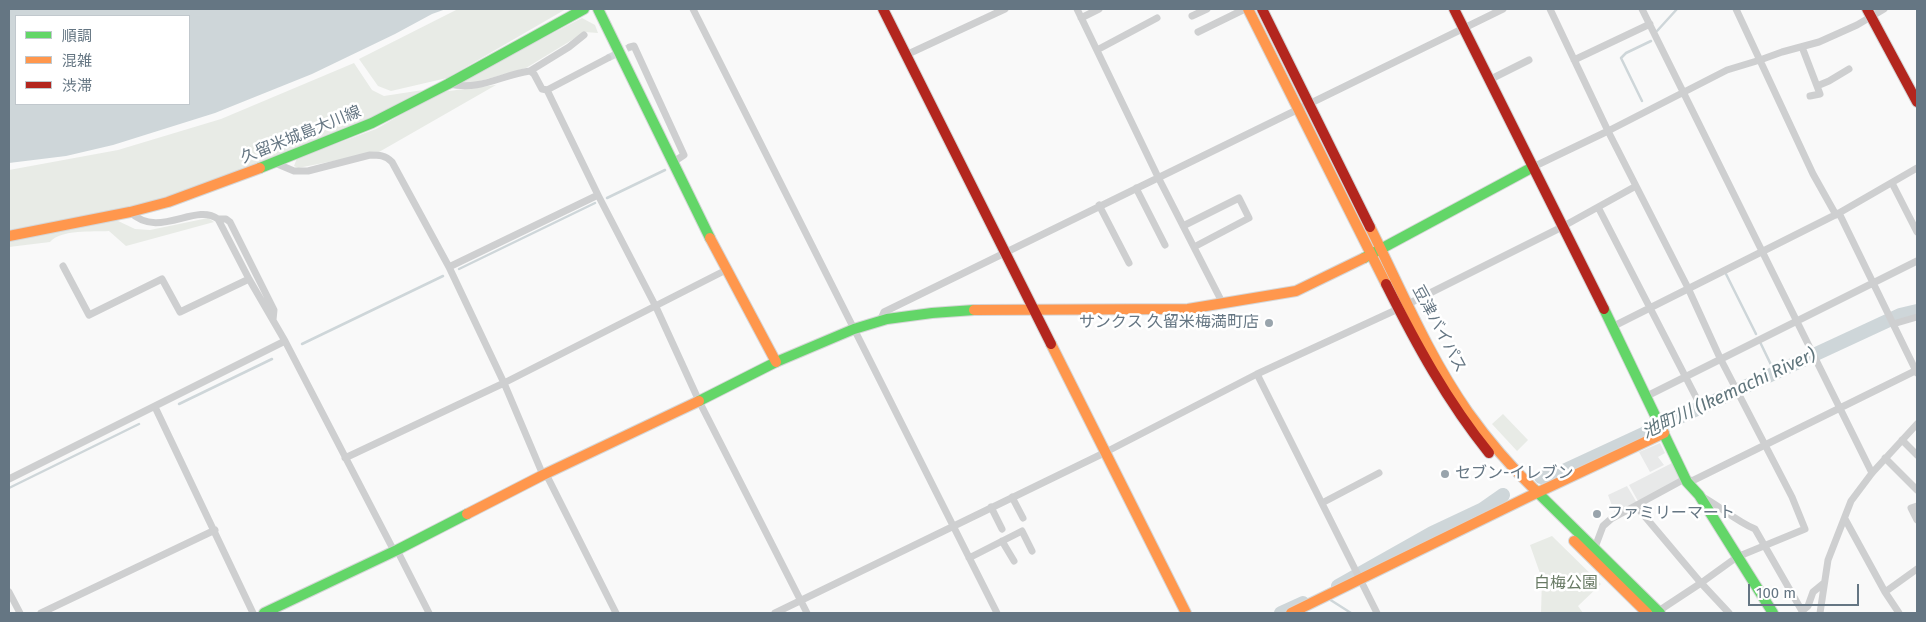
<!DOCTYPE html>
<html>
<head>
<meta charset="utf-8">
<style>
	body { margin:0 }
	#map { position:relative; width:1926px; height:622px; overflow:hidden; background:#f9f9f9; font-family:"Fira Sans","Noto Sans JP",sans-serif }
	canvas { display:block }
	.frame { position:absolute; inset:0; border:10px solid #657683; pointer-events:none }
	.legend { position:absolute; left:15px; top:15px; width:175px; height:90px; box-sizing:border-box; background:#fff; border:1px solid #c1c8cd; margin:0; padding:6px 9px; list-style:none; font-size:15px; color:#657683 }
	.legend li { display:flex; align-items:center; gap:10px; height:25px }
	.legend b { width:25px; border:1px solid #c1c8cd }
	.scale { position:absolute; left:1748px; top:584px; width:111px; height:22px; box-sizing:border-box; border:2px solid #657683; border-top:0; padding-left:6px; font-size:15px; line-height:18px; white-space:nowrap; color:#657683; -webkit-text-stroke:4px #fff; paint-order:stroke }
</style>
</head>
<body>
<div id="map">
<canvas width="1926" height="622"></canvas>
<div class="frame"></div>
<ul class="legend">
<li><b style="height:6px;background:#63d668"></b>順調</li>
<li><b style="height:6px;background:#ff974d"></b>混雑</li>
<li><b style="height:6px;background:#b3261e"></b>渋滞</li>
</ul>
<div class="scale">100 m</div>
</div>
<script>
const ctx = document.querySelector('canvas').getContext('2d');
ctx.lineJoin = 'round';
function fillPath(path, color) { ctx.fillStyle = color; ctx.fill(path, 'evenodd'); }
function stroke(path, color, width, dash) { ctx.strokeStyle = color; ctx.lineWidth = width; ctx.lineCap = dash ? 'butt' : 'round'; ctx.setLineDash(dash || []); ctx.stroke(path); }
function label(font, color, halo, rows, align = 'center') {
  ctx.font = font + ' "Fira Sans","Noto Sans JP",sans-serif'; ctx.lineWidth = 5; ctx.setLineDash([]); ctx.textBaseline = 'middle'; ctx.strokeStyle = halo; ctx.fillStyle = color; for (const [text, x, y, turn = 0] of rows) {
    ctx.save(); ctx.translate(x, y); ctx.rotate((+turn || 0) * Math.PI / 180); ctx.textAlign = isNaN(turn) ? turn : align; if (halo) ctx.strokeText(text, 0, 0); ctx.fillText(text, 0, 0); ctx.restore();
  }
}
fillPath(new Path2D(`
	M 1660,443 L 1665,453 L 1658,457 L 1664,465 L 1650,472 L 1639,452 Z
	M 1672,463 L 1680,479 L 1638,501 L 1629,485 Z
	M 1627,486 L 1637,503 L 1615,514 L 1608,495 Z`), '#e8e9e9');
fillPath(new Path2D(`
	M 458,9 L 566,9 L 447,78 L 391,91 L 378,86 L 359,59 Z
	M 582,18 L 595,25 L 598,33 L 585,32 L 526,68 L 466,85 L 462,80 Z
	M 354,63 L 372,90 L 384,96 L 423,90 L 367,120 L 207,184 L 140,206 L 9,230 L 9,170 L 118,150 L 221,119 Z
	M 496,85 L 379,152 L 298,168 L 294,166 L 297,158 L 376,129 L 441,92 Z
	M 208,218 L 214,222 L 126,246 L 109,231 C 93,232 61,229 50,242 L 9,247 L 9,241 L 116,220 L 135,229 L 150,230 Z
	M 1503,414 L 1528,440 L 1517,451 L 1492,424 Z
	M 1552,536 L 1601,584 L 1578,606 L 1583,613 L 1541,613 L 1542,579 L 1530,545 Z`), '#e8ebe6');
fillPath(new Path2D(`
	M 9,9 L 446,9 L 432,14 L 395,34 L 312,74 L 215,113 L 113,145 L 66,156 L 9,163 ZM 16,16 L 189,16 L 189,104 L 16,104 Z`), '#ced6d9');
stroke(new Path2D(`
	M 1657,31 L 1677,9
	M 1642,101 L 1621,58 L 1626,53 L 1651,41
	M 607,198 L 665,170
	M 459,269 L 595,203
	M 1726,274 L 1756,334
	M 1760,342 L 1775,373
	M 302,344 L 443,276
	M 179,404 L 272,359
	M 9,488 L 139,424
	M 1329,599 L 1351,613`), '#ced6d9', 2.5);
stroke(new Path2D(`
	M 1541,477 L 1559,473 L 1900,315 L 1917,311
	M 1338,586 L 1432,533 L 1483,509 L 1503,495
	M 1281,613 L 1303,603`), '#ced6d9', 14);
stroke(new Path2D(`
	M 608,58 L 630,47`), '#d4d8dc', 7, [7, 3.5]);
const fast = new Path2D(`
	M 598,9 L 710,238
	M 260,168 L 372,123 L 448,84 L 584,9
	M 1364,258 L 1533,167
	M 1604,309 L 1687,482 L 1699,495 L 1773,613
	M 699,401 L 776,362 L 854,329 L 887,319 L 932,313 L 974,310
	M 1535,490 L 1660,613
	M 264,613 L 397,550 L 467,514`);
const slow = new Path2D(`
	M 1248,9 L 1386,284
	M 1370,227 C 1401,289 1428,355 1468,412 C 1488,440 1510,466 1535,490
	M 9,236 L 130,212 L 168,202 L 260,168
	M 710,238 L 776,362
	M 974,310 L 1188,309 L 1296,291 L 1364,258
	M 1051,344 L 1186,613
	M 467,514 L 543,475 L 699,401
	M 1574,541 L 1647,613
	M 1291,613 L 1528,497 L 1664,433`);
const jam = new Path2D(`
	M 883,9 L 1051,344
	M 1262,9 L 1370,227
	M 1454,9 L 1604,309
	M 1867,9 L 1917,102
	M 1386,284 C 1416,344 1447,401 1489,453`);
stroke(fast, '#d5d6d7', 12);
stroke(slow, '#d5d6d7', 12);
stroke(jam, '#d5d6d7', 12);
stroke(new Path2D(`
	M 693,9 L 997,613
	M 1077,9 L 1158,177 L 1223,304
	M 1550,9 L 1608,131 L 1688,288 L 1720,358 L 1792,497 L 1805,529 L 1737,557 L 1701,583 L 1657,612
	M 1642,9 L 1872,473
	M 1736,9 L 1813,174 L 1836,215
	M 1192,16 L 1207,9
	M 1081,18 L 1099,9
	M 1198,32 L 1245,9
	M 630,47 L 634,46 L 684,155 L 675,161
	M 1802,47 L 1820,94 L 1810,96
	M 1097,50 L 1157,18
	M 906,55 L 1005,9
	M 1574,60 L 1650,24
	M 530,71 L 569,47 L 584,35
	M 1489,80 L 1529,60
	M 449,84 C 481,91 501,75 530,71 L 534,74 L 542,89 L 547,90 L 598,195 L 656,307 L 699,401 L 807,613
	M 1817,86 L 1829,81 L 1849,69
	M 547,90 L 608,58
	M 275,163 L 294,171 L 308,171 L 370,155 C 379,155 385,155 392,162 L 449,267 L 504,383 L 543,475
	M 1533,167 L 1608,131 L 1727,70 L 1760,60 L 1782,52 L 1819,42 L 1857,25 L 1884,9
	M 1892,183 L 1917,232
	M 1136,188 L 1165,245
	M 1099,205 L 1129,263
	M 1598,207 L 1699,403
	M 130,212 C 159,240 195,202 218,219 L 249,279 L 285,341 L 394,551
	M 1839,213 L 1917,373
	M 218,219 L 226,219 L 230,222 L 274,310 L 273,320
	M 1183,226 L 1239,198 L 1249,218 L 1194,247
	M 63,266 L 89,315 L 162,279 L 180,312 L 249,279
	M 449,267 L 598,195
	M 880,321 L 884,312 L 1503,9
	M 1893,324 L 1917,317
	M 1612,327 L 1839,213 L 1917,168
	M 1257,374 L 1377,613
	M 1647,396 L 1917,261
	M 155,407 L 253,613
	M 1902,440 L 1917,455
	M 345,458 L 504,383 L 726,270
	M 1885,458 L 1917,490
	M 546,474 L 616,613
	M 9,479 L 285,341
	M 1701,496 C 1720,506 1736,521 1755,529 L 1802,611 L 1808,606 L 1813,592 L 1824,583
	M 1012,497 L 1023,518
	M 1322,503 L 1379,473
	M 1636,506 L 1701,583 L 1729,613
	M 1917,506 L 1911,508 L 1917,520
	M 991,507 L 1002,529
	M 1845,519 L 1885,592 L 1899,613
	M 1002,541 L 1014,561
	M 397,550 L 429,613
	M 1594,550 L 1603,526 L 1611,519 L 1681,481 L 1694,480 L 1917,370
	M 969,558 L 1022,531 L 1032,551
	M 9,592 L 20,613
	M 1885,592 L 1917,569
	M 41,613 L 215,530
	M 775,613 L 1104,453 L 1257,374 L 1398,309 L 1562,227 L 1636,186
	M 1820,613 L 1828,560 L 1851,501 L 1872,473 L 1917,424`), '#cecfd0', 7);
stroke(fast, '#63d668', 10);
stroke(slow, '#ff974d', 10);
stroke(jam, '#b3261e', 10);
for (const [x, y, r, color] of [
	[1269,323,5,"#99a4ac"],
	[1445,474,5,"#99a4ac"],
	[1597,514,5,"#99a4ac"]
]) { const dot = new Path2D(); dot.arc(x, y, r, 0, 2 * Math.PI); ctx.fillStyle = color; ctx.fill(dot); stroke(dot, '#fff', 2); }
label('16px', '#657683', '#fff', [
	["久留米城島大川線",301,135,-22],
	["豆津バイパス",1439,329,62]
]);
label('16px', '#657683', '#fff', [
	["サンクス 久留米梅満町店",1259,323,"right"],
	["セブン-イレブン",1455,474],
	["ファミリーマート",1607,514]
], 'left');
label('16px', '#687a64', '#fff', [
	["白梅公園",1566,584]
]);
label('italic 18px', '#60757c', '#fff', [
	["池町川 (Ikemachi River)",1729,394,-25]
]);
</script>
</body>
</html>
